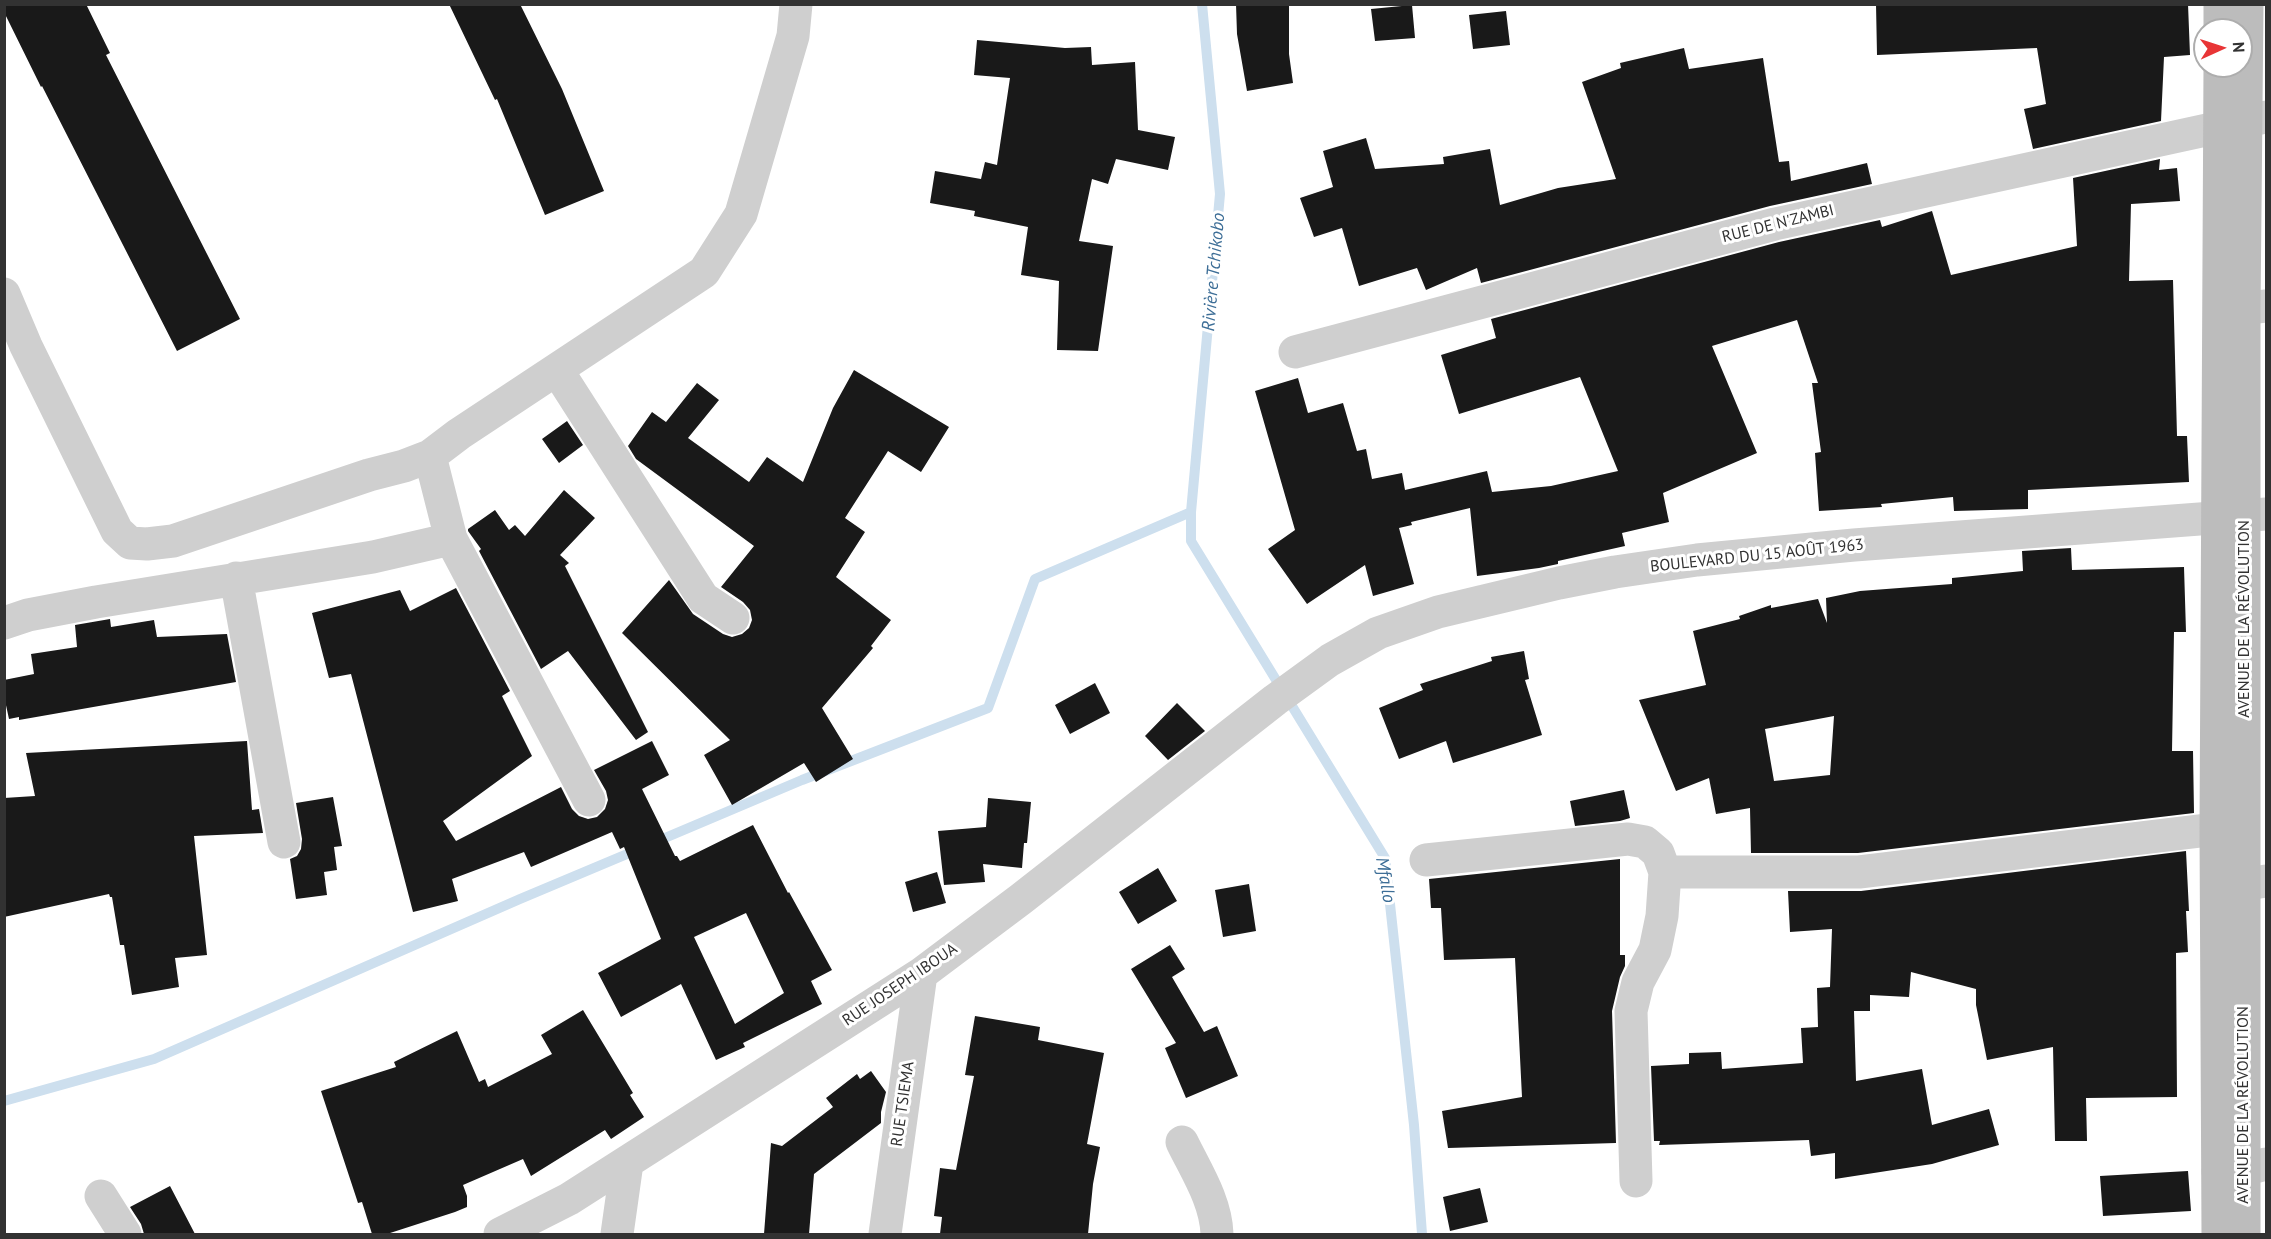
<!DOCTYPE html>
<html>
<head>
<meta charset="utf-8">
<style>
	body { margin:0 }
	#map { position:relative; width:2271px; height:1239px; overflow:hidden; background:#fff; font-family:"PT Sans",sans-serif }
	canvas { display:block }
	.frame { position:absolute; inset:0; border:6px solid #323232; pointer-events:none }
	.north { position:absolute; left:2193px; top:18px; width:60px; height:60px; box-sizing:border-box; background:#fff; border:2px solid #adadad; border-radius:50%; rotate:87deg; font-size:16px; font-weight:700; line-height:24px; text-align:center; color:#323232 }
	.north::after { content:''; display:block; margin:auto; width:21px; height:27px; background:#e83536; clip-path:polygon(50% 0,100% 100%,50% 72%,0 100%) }
</style>
</head>
<body>
<div id="map">
<canvas width="2271" height="1239"></canvas>
<div class="frame"></div>
<div class="north">N</div>
</div>
<script>
const ctx = document.querySelector('canvas').getContext('2d');
ctx.lineJoin = 'round';
function stroke(path, color, width, dash) { ctx.strokeStyle = color; ctx.lineWidth = width; ctx.lineCap = dash ? 'butt' : 'round'; ctx.setLineDash(dash || []); ctx.stroke(path); }
function fillPath(path, color) { ctx.fillStyle = color; ctx.fill(path, 'evenodd'); }
function label(font, color, halo, rows, align = 'center') {
  ctx.font = font + ' "PT Sans",sans-serif'; ctx.lineWidth = 6; ctx.setLineDash([]); ctx.textBaseline = 'middle'; ctx.strokeStyle = halo; ctx.fillStyle = color; for (const [text, x, y, turn = 0] of rows) {
    ctx.save(); ctx.translate(x, y); ctx.rotate((+turn || 0) * Math.PI / 180); ctx.textAlign = isNaN(turn) ? turn : align; if (halo) ctx.strokeText(text, 0, 0); ctx.fillText(text, 0, 0); ctx.restore();
  }
}
stroke(new Path2D(`
	M 1202,4 L 1220,194 L 1191,512 L 1191,541 L 1385,858 L 1414,1125 L 1422,1234
	M 653,843 L 802,780 L 988,708 L 1035,579 L 1191,512
	M 4,1101 L 154,1059 L 520,899 L 639,849`), '#cddfee', 10);
fillPath(new Path2D(`
	M 4,4 L 86,4 L 110,53 L 106,55 L 240,319 L 177,351 L 42,86 L 41,87 L 4,12 Z
	M 449,4 L 520,4 L 562,89 L 604,191 L 545,215 L 497,99 L 495,100 Z
	M 1236,4 L 1289,4 L 1289,54 L 1293,83 L 1247,91 L 1237,34 Z
	M 1876,4 L 2188,4 L 2190,55 L 2164,57 L 2161,121 L 2033,149 L 2024,109 L 2046,104 L 2037,48 L 1877,55 Z
	M 1412,5 L 1415,38 L 1375,41 L 1371,9 Z
	M 1506,11 L 1510,45 L 1473,49 L 1469,15 Z
	M 977,40 L 1065,48 L 1091,47 L 1092,65 L 1135,62 L 1138,130 L 1175,137 L 1168,170 L 1116,159 L 1108,184 L 1092,179 L 1079,241 L 1113,246 L 1098,351 L 1057,350 L 1059,281 L 1021,275 L 1028,227 L 974,216 L 975,211 L 930,203 L 935,171 L 981,179 L 985,162 L 997,165 L 1010,78 L 974,75 Z
	M 1684,48 L 1689,69 L 1763,58 L 1779,162 L 1789,161 L 1791,181 L 1867,163 L 1872,184 L 1770,206 L 1481,283 L 1477,268 L 1426,290 L 1417,268 L 1359,286 L 1342,228 L 1314,237 L 1300,198 L 1333,187 L 1323,151 L 1366,138 L 1375,169 L 1444,164 L 1443,157 L 1490,149 L 1500,205 L 1558,188 L 1616,179 L 1582,82 L 1621,68 L 1620,63 Z
	M 2160,159 L 2159,170 L 2177,168 L 2180,201 L 2131,204 L 2129,281 L 2173,280 L 2177,436 L 2187,436 L 2189,482 L 2028,490 L 2028,509 L 1954,511 L 1953,497 L 1881,504 L 1882,507 L 1819,511 L 1815,453 L 1821,452 L 1812,383 L 1818,383 L 1797,320 L 1712,346 L 1757,453 L 1663,493 L 1669,522 L 1622,533 L 1625,546 L 1558,561 L 1558,564 L 1539,568 L 1477,576 L 1470,508 L 1411,522 L 1412,525 L 1399,528 L 1414,584 L 1373,596 L 1365,565 L 1307,604 L 1268,549 L 1295,530 L 1255,391 L 1298,378 L 1308,413 L 1343,403 L 1357,451 L 1366,449 L 1372,479 L 1402,473 L 1405,490 L 1487,471 L 1492,492 L 1551,486 L 1618,471 L 1580,377 L 1459,414 L 1441,355 L 1496,338 L 1491,319 L 1779,242 L 1880,220 L 1882,227 L 1932,211 L 1951,275 L 2077,246 L 2073,178 Z
	M 854,370 L 949,427 L 921,472 L 888,451 L 845,518 L 865,532 L 836,577 L 891,620 L 871,646 L 873,648 L 822,708 L 853,759 L 816,782 L 804,763 L 732,805 L 704,755 L 730,740 L 622,633 L 669,580 L 693,614 L 723,634 L 732,637 L 742,634 L 749,628 L 752,620 L 750,610 L 743,602 L 721,587 L 754,546 L 636,459 L 628,446 L 652,412 L 666,422 L 697,383 L 719,400 L 688,438 L 749,482 L 767,457 L 803,482 L 833,408 Z
	M 567,421 L 583,445 L 559,463 L 542,439 Z
	M 564,490 L 595,518 L 560,555 L 569,563 L 565,566 L 648,732 L 636,740 L 568,651 L 541,669 L 479,551 L 481,549 L 468,531 L 468,529 L 495,510 L 509,530 L 515,525 L 525,536 Z
	M 2071,548 L 2072,570 L 2184,567 L 2186,632 L 2174,632 L 2172,751 L 2193,751 L 2194,813 L 1858,853 L 1751,853 L 1750,808 L 1716,814 L 1709,778 L 1676,791 L 1639,700 L 1706,685 L 1693,631 L 1740,619 L 1739,616 L 1771,605 L 1771,608 L 1818,599 L 1827,623 L 1826,598 L 1860,591 L 1952,584 L 1952,578 L 2023,571 L 2022,551 ZM 1834,716 L 1830,775 L 1774,781 L 1765,729 Z
	M 456,588 L 510,691 L 502,696 L 532,756 L 443,821 L 456,841 L 561,787 L 572,809 L 579,816 L 588,819 L 597,817 L 605,809 L 608,800 L 606,791 L 594,770 L 652,741 L 669,775 L 642,789 L 675,856 L 677,856 L 680,861 L 753,825 L 788,893 L 789,892 L 832,970 L 811,981 L 822,1004 L 743,1043 L 745,1047 L 716,1060 L 681,984 L 621,1017 L 598,973 L 661,939 L 624,847 L 620,849 L 612,832 L 531,867 L 524,852 L 452,879 L 458,901 L 413,912 L 351,674 L 329,678 L 312,613 L 400,590 L 410,611 ZM 746,913 L 784,993 L 735,1024 L 694,937 Z
	M 110,619 L 111,627 L 154,620 L 157,637 L 227,634 L 236,682 L 19,720 L 19,717 L 9,719 L 4,696 L 4,680 L 34,674 L 31,654 L 77,647 L 75,625 Z
	M 1524,651 L 1529,679 L 1525,680 L 1542,735 L 1453,763 L 1446,741 L 1399,759 L 1379,708 L 1423,690 L 1420,684 L 1492,661 L 1491,657 Z
	M 1095,683 L 1110,713 L 1070,734 L 1055,705 Z
	M 1177,703 L 1205,731 L 1168,760 L 1145,736 Z
	M 247,741 L 252,810 L 259,809 L 263,833 L 194,836 L 207,955 L 175,958 L 179,987 L 132,995 L 124,945 L 120,945 L 112,897 L 110,897 L 109,894 L 4,917 L 4,798 L 35,796 L 26,753 Z
	M 1624,790 L 1630,818 L 1620,821 L 1575,826 L 1570,801 Z
	M 333,797 L 342,846 L 334,847 L 337,870 L 324,872 L 327,895 L 296,899 L 290,859 L 297,856 L 301,849 L 302,839 L 296,803 Z
	M 988,798 L 1031,802 L 1027,843 L 1024,843 L 1022,868 L 983,864 L 985,882 L 944,885 L 938,831 L 986,827 Z
	M 2186,851 L 2189,911 L 2186,911 L 2188,952 L 2176,953 L 2177,1097 L 2086,1098 L 2087,1141 L 2055,1141 L 2053,1047 L 1987,1060 L 1976,1005 L 1976,989 L 1911,972 L 1909,997 L 1870,995 L 1870,1011 L 1854,1011 L 1856,1081 L 1922,1069 L 1932,1125 L 1989,1109 L 1999,1145 L 1932,1164 L 1835,1179 L 1835,1153 L 1811,1156 L 1809,1140 L 1659,1145 L 1660,1141 L 1654,1141 L 1651,1066 L 1689,1064 L 1689,1053 L 1721,1052 L 1722,1069 L 1803,1063 L 1801,1028 L 1818,1027 L 1817,988 L 1830,987 L 1832,929 L 1790,932 L 1788,891 L 1861,891 Z
	M 1620,859 L 1620,955 L 1625,955 L 1625,966 L 1620,977 L 1612,1011 L 1616,1143 L 1448,1148 L 1442,1111 L 1522,1097 L 1515,958 L 1444,960 L 1441,908 L 1431,908 L 1429,879 Z
	M 1158,868 L 1177,901 L 1138,924 L 1119,892 Z
	M 937,872 L 946,903 L 913,912 L 905,882 Z
	M 1249,884 L 1256,931 L 1223,937 L 1215,890 Z
	M 1170,945 L 1185,969 L 1172,977 L 1204,1032 L 1217,1026 L 1238,1076 L 1186,1098 L 1165,1048 L 1176,1043 L 1131,969 Z
	M 583,1010 L 633,1093 L 630,1095 L 644,1117 L 611,1139 L 605,1130 L 531,1176 L 523,1159 L 463,1185 L 467,1196 L 467,1207 L 455,1212 L 387,1234 L 372,1234 L 362,1202 L 358,1203 L 321,1091 L 396,1067 L 394,1062 L 457,1031 L 479,1082 L 485,1079 L 488,1087 L 552,1054 L 541,1035 Z
	M 975,1016 L 1040,1027 L 1038,1040 L 1104,1053 L 1087,1144 L 1100,1147 L 1093,1184 L 1088,1234 L 940,1234 L 942,1217 L 934,1216 L 940,1168 L 956,1170 L 974,1076 L 965,1075 Z
	M 871,1071 L 886,1092 L 881,1112 L 881,1123 L 814,1174 L 809,1234 L 764,1234 L 771,1143 L 782,1146 L 833,1107 L 826,1098 L 857,1074 L 860,1079 Z
	M 2188,1171 L 2191,1211 L 2103,1216 L 2100,1176 Z
	M 170,1186 L 195,1234 L 144,1234 L 141,1224 L 130,1207 Z
	M 1480,1188 L 1488,1222 L 1450,1231 L 1443,1197 Z`), '#191919');
stroke(new Path2D(`
	M 4,294 L 26,346 L 117,531 L 130,543 L 147,544 L 173,541 L 369,475 L 404,466 L 430,456 L 459,434 L 704,272 L 741,214 L 793,36 L 796,4
	M 2220,311 L 2266,306
	M 1295,352 L 1775,224 L 2266,117
	M 557,370 L 703,598 L 733,618
	M 430,456 L 451,539 L 589,800
	M 236,578 L 284,842
	M 4,623 L 28,615 L 96,602 L 373,557 L 451,539
	M 1426,860 L 1628,839 L 1645,842 L 1658,853 L 1665,872 L 1662,916 L 1655,950 L 1638,982 L 1631,1011 L 1636,1181
	M 1665,872 L 1859,872 L 2216,829
	M 2217,889 L 2266,881
	M 1182,1142 C 1196,1171 1216,1201 1217,1234
	M 2218,1172 L 2243,1170 L 2266,1164
	M 101,1196 L 125,1234
	M 500,1234 L 569,1199 L 921,974 L 1021,899 L 1275,700 L 1330,660 L 1378,633 L 1438,612 L 1559,583 L 1615,572 L 1697,560 L 1854,545 L 2266,514
	M 617,1234 L 627,1163
	M 885,1234 L 921,974`), '#cfcfcf', 33);
stroke(new Path2D(`
	M 2220,4 L 2220,30
	M 2218,1234 L 2216,829 L 2220,66
	M 2244,1234 L 2244,310 L 2247,4`), '#bcbcbc', 33);
label('16px', '#323232', '#fff', [
	["RUE DE N'ZAMBI",1778,224,-14],
	["BOULEVARD DU 15 AOÛT 1963",1757,556,-6],
	["AVENUE DE LA RÉVOLUTION",2244,619,-90],
	["RUE JOSEPH IBOUA",900,985,-34],
	["RUE TSIEMA",903,1104,-82],
	["AVENUE DE LA RÉVOLUTION",2243,1105,-90]
]);
label('italic 18px', '#3d6e97', '#fff', [
	["Rivière Tchikobo",1214,272,-85],
	["Mfallo",1385,880,80]
]);
</script>
</body>
</html>
